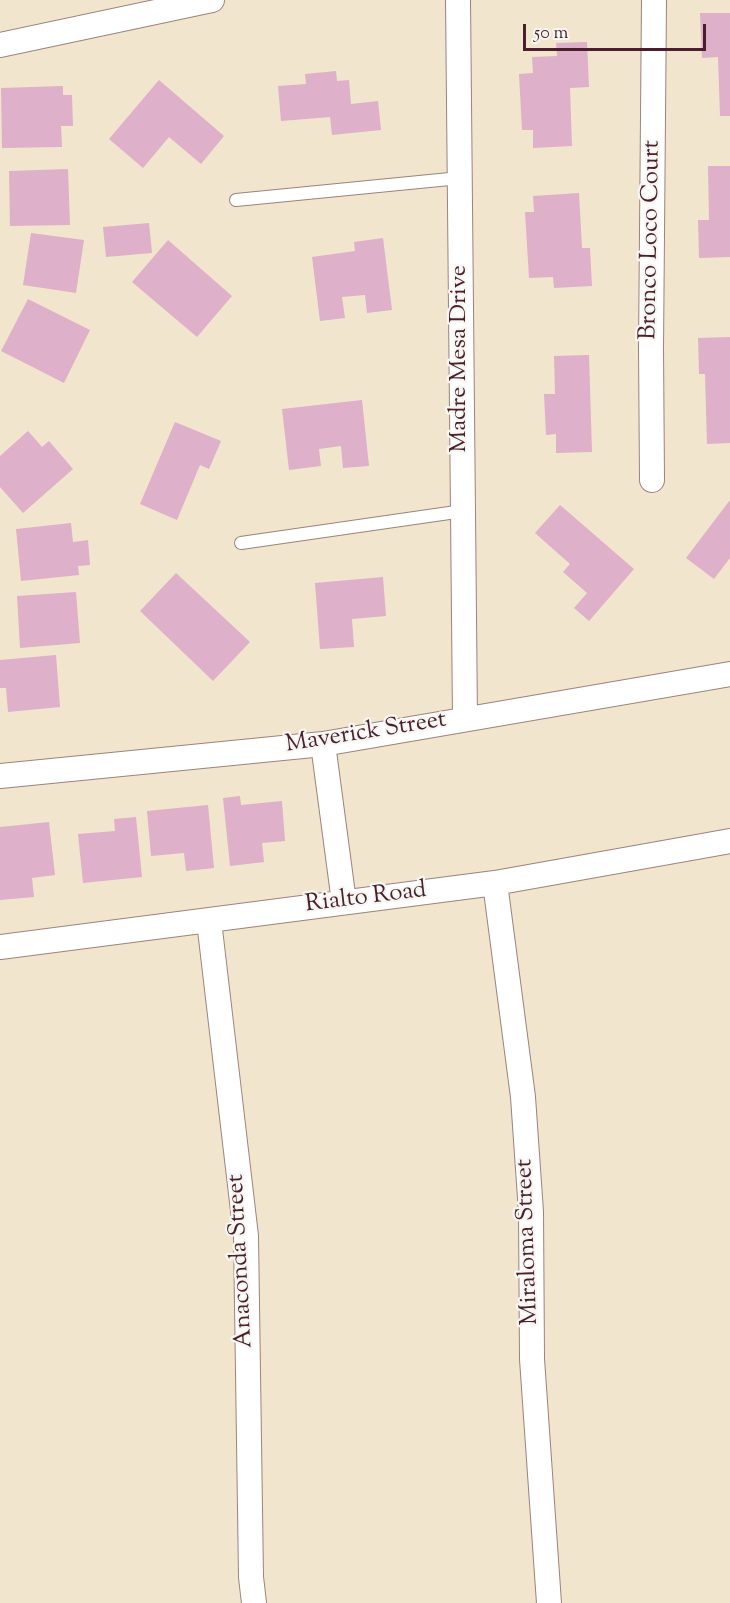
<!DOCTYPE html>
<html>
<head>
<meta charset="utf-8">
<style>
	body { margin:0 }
	#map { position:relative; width:730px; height:1603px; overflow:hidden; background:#f1e5cd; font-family:"Sorts Mill Goudy",serif }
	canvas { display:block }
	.scale { position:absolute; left:523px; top:24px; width:183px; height:27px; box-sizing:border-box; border:3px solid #4a1f2b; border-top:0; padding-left:8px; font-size:18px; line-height:21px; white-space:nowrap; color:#4a1f2b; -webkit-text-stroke:4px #f6f6f2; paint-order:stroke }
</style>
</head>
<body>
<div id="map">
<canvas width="730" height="1603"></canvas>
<div class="scale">50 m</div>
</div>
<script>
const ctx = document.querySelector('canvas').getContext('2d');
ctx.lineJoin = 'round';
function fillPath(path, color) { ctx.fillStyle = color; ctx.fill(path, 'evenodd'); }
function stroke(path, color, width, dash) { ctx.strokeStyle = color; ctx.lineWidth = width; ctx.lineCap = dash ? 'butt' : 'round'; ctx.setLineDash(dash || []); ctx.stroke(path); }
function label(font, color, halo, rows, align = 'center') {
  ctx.font = font + ' "Sorts Mill Goudy",serif'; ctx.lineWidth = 4.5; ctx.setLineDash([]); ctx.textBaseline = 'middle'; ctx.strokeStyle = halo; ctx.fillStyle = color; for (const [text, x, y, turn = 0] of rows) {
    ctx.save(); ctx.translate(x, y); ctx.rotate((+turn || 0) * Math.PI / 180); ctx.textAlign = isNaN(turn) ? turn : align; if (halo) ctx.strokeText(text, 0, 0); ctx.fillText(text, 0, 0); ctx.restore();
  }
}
fillPath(new Path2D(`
	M 700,13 L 730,13 L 730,116 L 720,116 L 718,57 L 702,58 Z
	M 587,42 L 589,87 L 570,88 L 572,146 L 533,148 L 533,130 L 522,130 L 519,74 L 533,73 L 532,57 L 557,56 L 556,43 Z
	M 336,71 L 337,81 L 349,80 L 351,104 L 378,101 L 381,130 L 332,135 L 330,117 L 281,121 L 278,86 L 306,84 L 305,74 Z
	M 159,80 L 224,136 L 201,164 L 169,137 L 143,168 L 109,139 Z
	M 63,86 L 63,95 L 72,95 L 73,126 L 61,126 L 62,147 L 2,148 L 1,88 Z
	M 708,166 L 730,166 L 730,257 L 699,258 L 698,220 L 709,220 Z
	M 68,169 L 70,225 L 10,226 L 9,171 Z
	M 579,193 L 582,248 L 590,248 L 592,286 L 554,288 L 553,277 L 529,278 L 525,212 L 534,212 L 533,196 Z
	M 149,223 L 152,253 L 106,257 L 103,227 Z
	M 31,233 L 84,240 L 76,293 L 23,285 Z
	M 383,238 L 392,310 L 367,313 L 365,295 L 342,297 L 345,318 L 320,321 L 312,257 L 355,251 L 354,242 Z
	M 168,240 L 232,296 L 197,337 L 132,282 Z
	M 28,299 L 90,330 L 64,383 L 1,351 Z
	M 730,337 L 730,443 L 707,444 L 705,374 L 699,374 L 698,338 Z
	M 589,355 L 592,452 L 556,453 L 556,434 L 546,435 L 544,394 L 555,394 L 554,356 Z
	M 362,400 L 369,466 L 343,468 L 341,446 L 319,449 L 321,466 L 289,470 L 282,409 Z
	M 175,422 L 221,441 L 209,469 L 200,465 L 177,520 L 140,504 Z
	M 28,431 L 42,447 L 49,441 L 73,469 L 23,513 L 0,487 L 0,456 Z
	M 730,500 L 730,558 L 714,579 L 686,558 Z
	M 560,505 L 634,569 L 589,621 L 574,608 L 587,593 L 563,572 L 570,564 L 535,533 Z
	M 71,523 L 73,542 L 88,540 L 90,565 L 78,566 L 79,575 L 21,581 L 16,529 Z
	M 176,573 L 250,642 L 213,681 L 140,611 Z
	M 383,577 L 386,616 L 352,619 L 354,647 L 320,649 L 315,583 Z
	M 76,592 L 80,643 L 20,648 L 17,596 Z
	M 56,655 L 60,707 L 8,712 L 6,688 L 0,688 L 0,660 Z
	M 240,796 L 241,805 L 282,801 L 285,841 L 262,843 L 264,862 L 230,866 L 223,798 Z
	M 208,805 L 214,868 L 186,871 L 184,853 L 151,856 L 147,811 Z
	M 136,817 L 142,877 L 83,883 L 78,834 L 115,831 L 114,819 Z
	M 49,822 L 55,875 L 32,878 L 34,897 L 0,900 L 0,827 Z`), '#deb0c9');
const service = new Path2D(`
	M 236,200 L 460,178
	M 241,543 L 463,511`);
const minor = new Path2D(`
	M 458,0 L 465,718
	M 0,45 L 212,0
	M 652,480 L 651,349 L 654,0
	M 323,744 L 344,902
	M 0,776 L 323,744 L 730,674
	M 495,883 L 523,1097 L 531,1212 L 532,1359 L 549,1603
	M 209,921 L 246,1236 L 251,1577 L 254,1603
	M 0,947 L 495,883 L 730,841`);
stroke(service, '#9e827c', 14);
stroke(minor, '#9e827c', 26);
stroke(service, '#fff', 12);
stroke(minor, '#fff', 24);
label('24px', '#4a1f2b', '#f6f6f2', [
	["Bronco Loco Court",652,240,-89],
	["Madre Mesa Drive",461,359,-90],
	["Maverick Street",366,734,-9],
	["Rialto Road",366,899,-7],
	["Miraloma Street",529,1242,-92],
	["Anaconda Street",242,1261,-93]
]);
</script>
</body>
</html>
